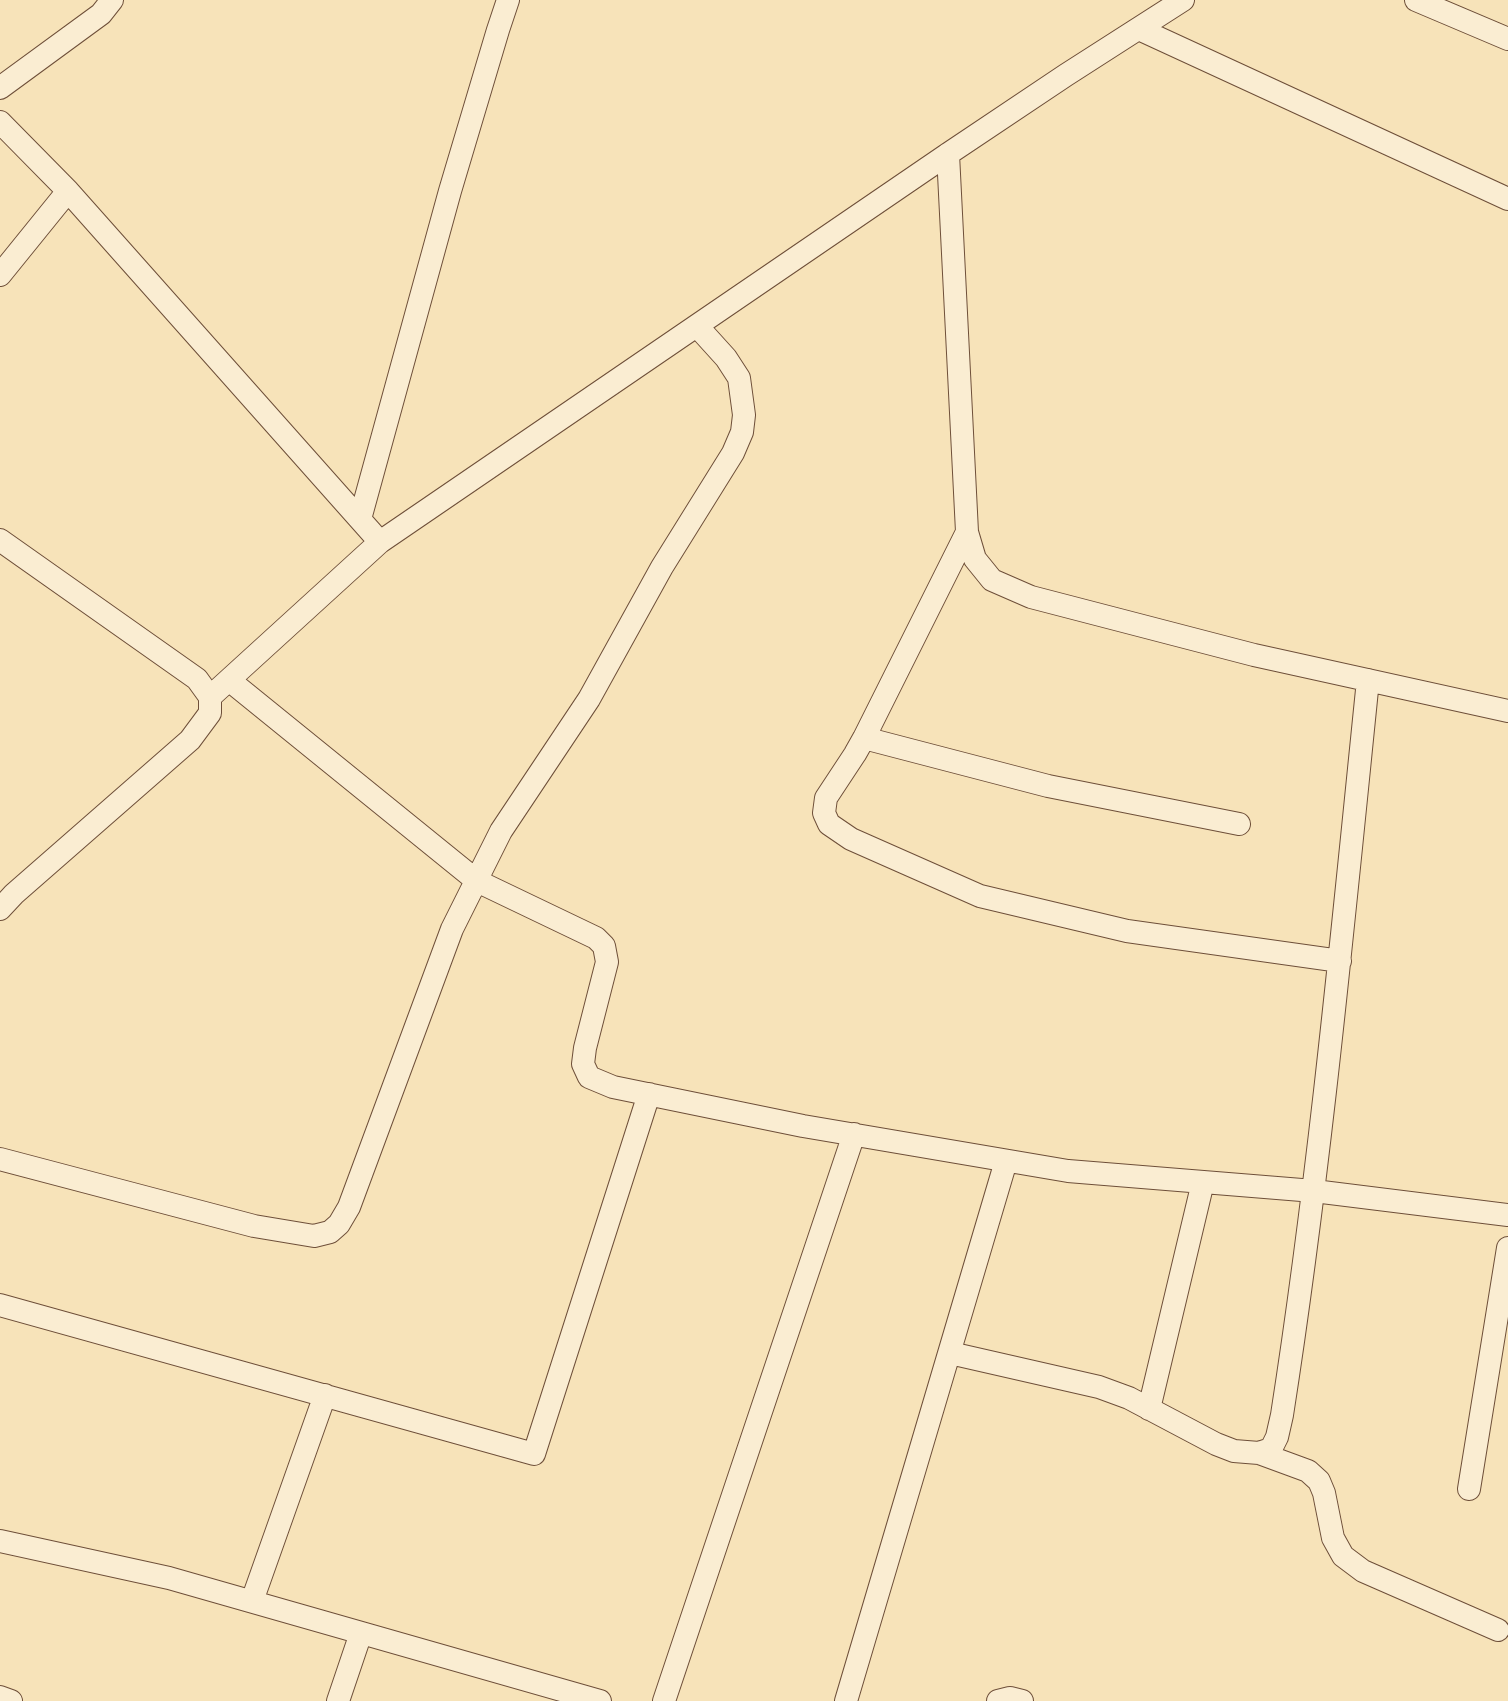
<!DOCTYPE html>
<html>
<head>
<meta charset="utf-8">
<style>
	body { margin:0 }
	canvas { display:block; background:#f7e3b9 }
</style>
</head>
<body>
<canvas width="1508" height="1701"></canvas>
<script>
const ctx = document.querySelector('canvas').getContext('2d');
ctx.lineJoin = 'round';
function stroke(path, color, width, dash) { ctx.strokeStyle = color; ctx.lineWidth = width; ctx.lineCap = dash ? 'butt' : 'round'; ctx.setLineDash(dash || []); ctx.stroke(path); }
const minor = new Path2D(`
	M 1416,0 L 1508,39
	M 1139,29 L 1508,199
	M 0,88 L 101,14 L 112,0
	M 0,122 L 68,191 L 380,542
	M 948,154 L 967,532 L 975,559 L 992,580 L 1031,597 L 1254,655 L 1508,711
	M 0,275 L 68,191
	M 360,519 L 450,191 L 498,30 L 508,0
	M 967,532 L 864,738 L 855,754 L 826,798 L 824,813 L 829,824 L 851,839 L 980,896 L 1127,931 L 1340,961
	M 0,540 L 197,679 L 210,697 L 210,713 L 190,740 L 14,894 L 0,909
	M 229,680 L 477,881 L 596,938 L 604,946 L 607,962 L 585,1048 L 583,1064 L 589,1077 L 613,1087 L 803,1126 L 1068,1171 L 1314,1191 L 1508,1215
	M 210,697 L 380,542 L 948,154 L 1066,75 L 1183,0
	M 864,738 L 1048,786 L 1239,824
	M 0,1159 L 254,1226 L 314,1236 L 330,1232 L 339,1224 L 349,1207 L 452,929 L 501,831 L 589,699 L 662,567 L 733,453 L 742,432 L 744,415 L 739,378 L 726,358 L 697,326
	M 0,1305 L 534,1454 L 649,1094
	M 950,1353 L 1099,1387 L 1129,1398 L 1216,1444 L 1234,1451 L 1259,1453 L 1271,1449 L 1277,1437 L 1282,1415 C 1320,1171 1343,925 1368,680
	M 1149,1409 L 1203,1182
	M 1259,1453 L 1308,1471 L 1319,1481 L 1324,1493 L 1333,1538 L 1343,1556 L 1363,1571 L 1498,1630
	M 1469,1489 L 1508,1248
	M 0,1541 L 169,1578 L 600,1701
	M 252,1601 L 325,1395
	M 0,1697 L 11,1701
	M 338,1701 L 361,1633
	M 664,1701 L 854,1134
	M 846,1701 L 1006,1161
	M 998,1701 L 1010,1698 L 1022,1701`);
stroke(minor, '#6e4f39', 24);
stroke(minor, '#faedd2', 22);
</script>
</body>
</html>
